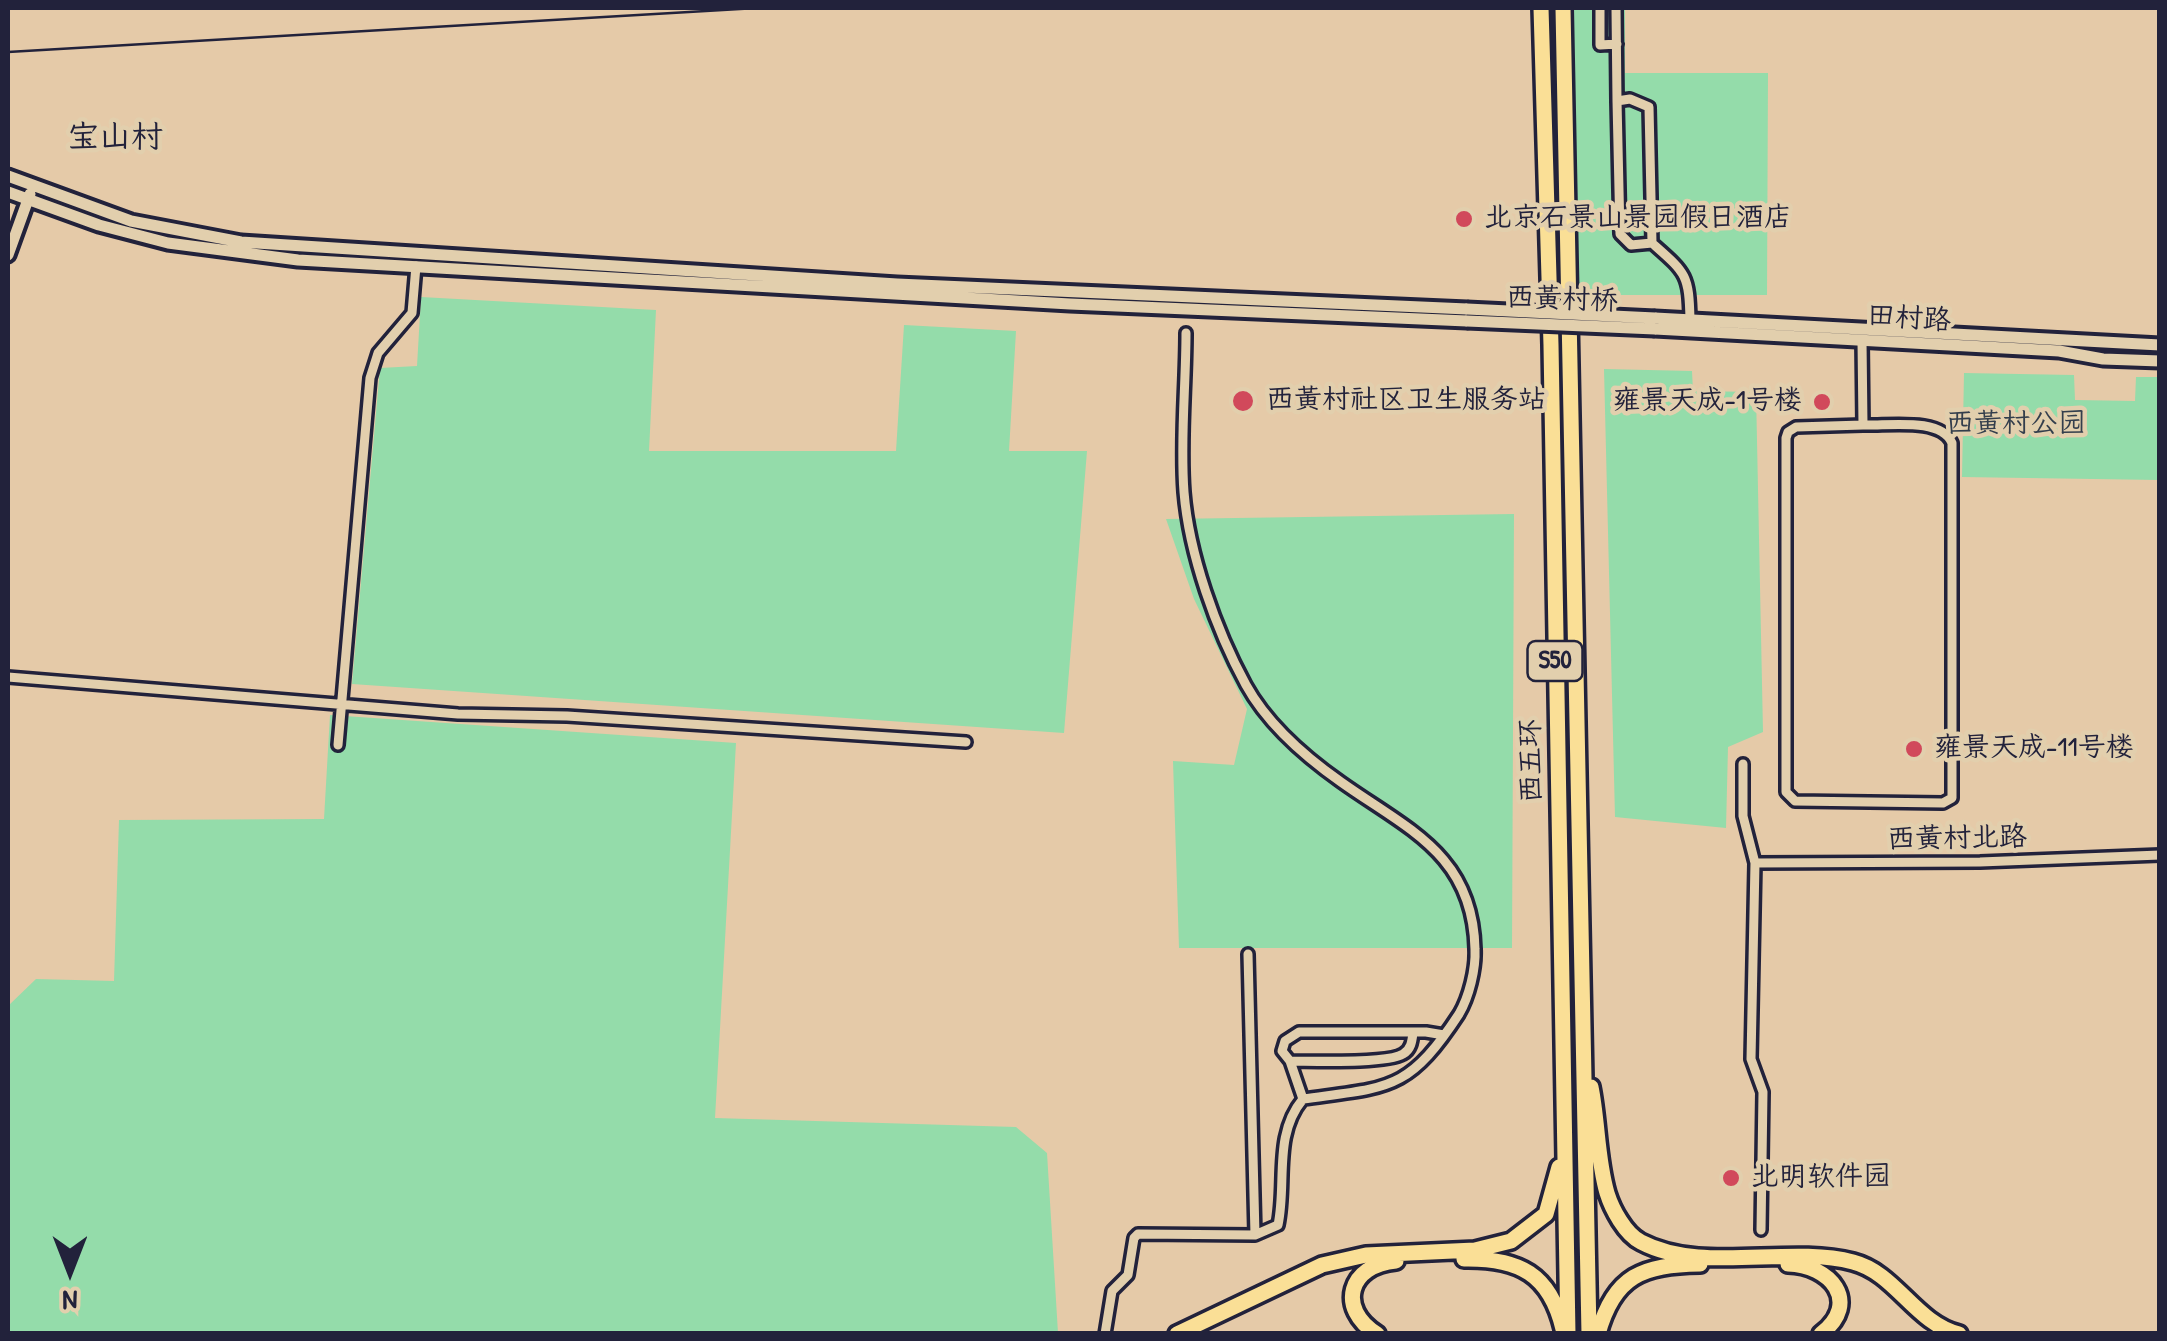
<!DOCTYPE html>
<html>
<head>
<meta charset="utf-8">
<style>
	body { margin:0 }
	#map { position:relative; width:2167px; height:1341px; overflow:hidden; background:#e5caa8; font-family:"Patrick Hand",sans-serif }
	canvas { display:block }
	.frame { position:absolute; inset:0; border:10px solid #22223b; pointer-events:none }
	.north { position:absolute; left:20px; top:1221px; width:100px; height:100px; -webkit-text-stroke:8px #e2cfad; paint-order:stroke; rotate:180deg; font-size:28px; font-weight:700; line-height:40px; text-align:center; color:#22223b }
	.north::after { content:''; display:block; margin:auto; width:35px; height:45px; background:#22223b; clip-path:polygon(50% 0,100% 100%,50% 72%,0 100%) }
</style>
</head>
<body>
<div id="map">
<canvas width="2167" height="1341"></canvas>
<div class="frame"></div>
<div class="north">N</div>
</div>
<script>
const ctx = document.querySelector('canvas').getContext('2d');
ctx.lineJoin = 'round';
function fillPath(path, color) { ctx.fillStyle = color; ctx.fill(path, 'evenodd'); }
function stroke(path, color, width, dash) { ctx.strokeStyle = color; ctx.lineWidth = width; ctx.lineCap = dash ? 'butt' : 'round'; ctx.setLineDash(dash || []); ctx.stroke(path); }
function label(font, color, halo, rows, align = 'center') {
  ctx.font = font + ' "Patrick Hand","LXGW WenKai TC",sans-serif'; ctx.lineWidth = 9; ctx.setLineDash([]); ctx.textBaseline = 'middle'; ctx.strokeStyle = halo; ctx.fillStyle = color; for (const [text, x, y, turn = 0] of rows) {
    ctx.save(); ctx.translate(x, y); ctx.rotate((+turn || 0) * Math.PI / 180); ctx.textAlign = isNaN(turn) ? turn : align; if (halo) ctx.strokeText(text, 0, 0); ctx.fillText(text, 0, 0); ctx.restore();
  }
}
fillPath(new Path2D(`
	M 1572,8 L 1625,8 L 1625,73 L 1768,73 L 1767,295 L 1571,295 Z
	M 421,297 L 656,310 L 649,451 L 896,451 L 904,325 L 1016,331 L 1009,451 L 1087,451 L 1064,733 L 352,684 L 380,368 L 417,366 Z
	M 1604,369 L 1692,371 L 1693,391 L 1756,392 L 1763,732 L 1728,747 L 1726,828 L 1615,817 Z
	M 1964,373 L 2074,375 L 2075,400 L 2135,401 L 2136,377 L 2159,377 L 2159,480 L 1962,477 Z
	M 1514,514 L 1512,948 L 1179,948 L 1173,761 L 1234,765 L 1247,709 L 1194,599 L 1166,519 Z
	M 330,715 L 736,743 L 715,1118 L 1016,1127 L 1047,1153 L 1058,1333 L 8,1334 L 8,1006 L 36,979 L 114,981 L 119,820 L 324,819 Z`), '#94dcaa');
const street = new Path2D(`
	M 1600,8 L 1600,45 L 1617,44
	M 1616,8 L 1617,101
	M 1652,243 L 1631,245 L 1620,234 L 1617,101 L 1630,99 L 1649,107 L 1652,243 C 1686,273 1689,274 1690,320
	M 1862,341 L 1863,425
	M 1863,425 C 1888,426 1941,417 1952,443 L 1952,798 L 1943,803 L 1795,801 L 1786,792 L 1786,438 L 1788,432 L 1796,427 Z
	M 8,677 L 458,714 L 567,716 L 966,742
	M 338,745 L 370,378 L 378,353 L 412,313 L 416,266
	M 1743,764 L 1743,816 L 1755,863 L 1751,1059 L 1763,1092 L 1761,1230
	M 1755,863 L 1980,862 L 2160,855
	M 1248,954 L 1255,1235
	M 1290,1061 C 1313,1061 1387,1064 1403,1054 C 1411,1050 1412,1041 1413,1033
	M 1303,1099 L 1290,1061 L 1282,1051 L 1285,1041 L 1299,1032 L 1426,1032 L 1444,1035
	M 1105,1334 L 1112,1291 L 1128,1275 L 1134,1238 L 1138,1234 L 1255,1235 L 1278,1225 C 1287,1183 1273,1135 1303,1099 C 1389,1087 1408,1092 1459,1014 C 1469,997 1476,969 1475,949 C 1473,854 1407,829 1341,782 C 1304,756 1268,725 1246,685 C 1216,630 1189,554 1184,492 C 1180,440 1186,385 1186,333`);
const secondary = new Path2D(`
	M 8,176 L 131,221 L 241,242 L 897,284 L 1467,309
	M 8,192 L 99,225 L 168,243 L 298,260 L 1070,304 L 1467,321
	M 8,255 L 30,194
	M 1655,318 L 2160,345
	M 1655,329 L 2059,351 L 2103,359 L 2160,361`);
const highway = new Path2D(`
	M 1541,8 L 1551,345 L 1568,1334
	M 1563,8 L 1589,1334
	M 1591,1087 C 1598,1121 1597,1159 1607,1193 C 1612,1209 1625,1234 1641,1242 C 1702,1274 1787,1245 1853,1262 C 1896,1273 1915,1323 1959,1334
	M 1464,1259 C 1519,1258 1550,1274 1563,1329
	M 1788,1264 C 1830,1265 1862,1302 1821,1334
	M 1177,1334 L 1322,1265 L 1366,1255 L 1475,1250 L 1511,1241 L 1546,1214 L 1559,1167
	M 1377,1334 C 1336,1308 1349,1265 1396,1261
	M 1598,1334 C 1614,1275 1643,1265 1700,1264`);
stroke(street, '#22223b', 16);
stroke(secondary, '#22223b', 19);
stroke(highway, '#22223b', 22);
stroke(street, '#e2cfad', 9);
stroke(secondary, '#e2cfad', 11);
stroke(highway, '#fadf96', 15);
stroke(new Path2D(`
	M 8,52 L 757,8`), '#22223b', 2.5);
const secondaryBridge = new Path2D(`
	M 1467,309 L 1655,318
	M 1467,321 L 1655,329`);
stroke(secondaryBridge, '#22223b', 19, []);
stroke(secondaryBridge, '#e2cfad', 11);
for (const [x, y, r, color] of [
	[1464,219,10,"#d1495b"],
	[1243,401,12,"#d1495b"],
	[1822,402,10,"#d1495b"],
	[1914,749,10,"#d1495b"],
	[1731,1178,10,"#d1495b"]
]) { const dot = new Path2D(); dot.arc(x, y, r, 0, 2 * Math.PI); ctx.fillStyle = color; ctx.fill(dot); stroke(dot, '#e2cfad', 4); }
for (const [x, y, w] of [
	[1555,661,55]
]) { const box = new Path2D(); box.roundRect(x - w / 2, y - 20, w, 40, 8); ctx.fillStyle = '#e2cfad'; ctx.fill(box); stroke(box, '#22223b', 2.5); }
label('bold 25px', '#22223b', null, [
	["S50",1555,661]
]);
label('28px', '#22223b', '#e2cfad', [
	["北京石景山景园假日酒店",1484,219],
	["西黄村社区卫生服务站",1266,401],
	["雍景天成-1号楼",1802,402,"right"],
	["雍景天成-11号楼",1934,749],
	["北明软件园",1751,1178]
], 'left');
label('28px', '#22223b', '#e2cfad', [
	["西黄村桥",1562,300,2],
	["田村路",1909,319,4],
	["西五环",1532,761,-91],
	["西黄村北路",1957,839,-1]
]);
label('28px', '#333e4c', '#e2cfad', [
	["西黄村公园",2016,425]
]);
label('32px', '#22223b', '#e2cfad', [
	["宝山村",115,138]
]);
</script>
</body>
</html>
